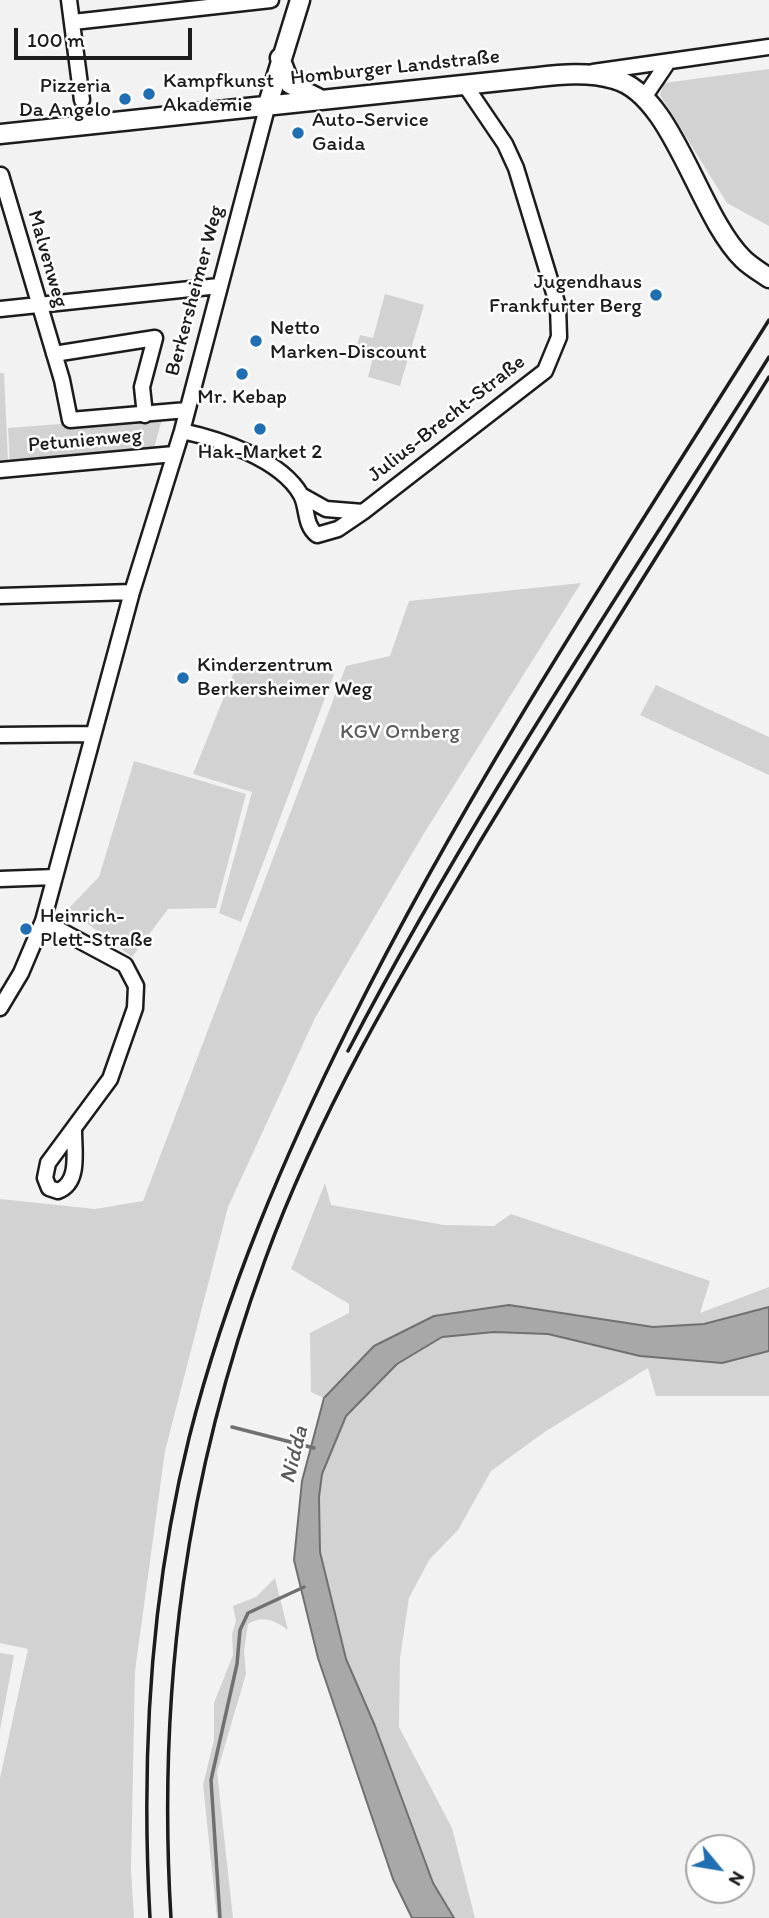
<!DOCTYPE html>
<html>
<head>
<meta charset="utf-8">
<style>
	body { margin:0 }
	#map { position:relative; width:769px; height:1918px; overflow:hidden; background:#f2f2f2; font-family:Itim,sans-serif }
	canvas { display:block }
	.north { position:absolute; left:685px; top:1834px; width:70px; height:70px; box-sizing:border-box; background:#fff; border:2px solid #a4a4a4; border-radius:50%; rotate:120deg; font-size:19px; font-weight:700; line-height:28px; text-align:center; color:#1c1c1c }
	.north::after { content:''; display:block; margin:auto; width:24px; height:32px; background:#1f6fb2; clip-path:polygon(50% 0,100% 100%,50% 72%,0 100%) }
	.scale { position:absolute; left:14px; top:28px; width:178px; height:32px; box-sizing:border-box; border:4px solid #1c1c1c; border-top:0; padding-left:9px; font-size:21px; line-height:24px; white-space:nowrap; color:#1c1c1c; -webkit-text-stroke:5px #fff; paint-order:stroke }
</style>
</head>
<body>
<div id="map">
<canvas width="769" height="1918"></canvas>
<div class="north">N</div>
<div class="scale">100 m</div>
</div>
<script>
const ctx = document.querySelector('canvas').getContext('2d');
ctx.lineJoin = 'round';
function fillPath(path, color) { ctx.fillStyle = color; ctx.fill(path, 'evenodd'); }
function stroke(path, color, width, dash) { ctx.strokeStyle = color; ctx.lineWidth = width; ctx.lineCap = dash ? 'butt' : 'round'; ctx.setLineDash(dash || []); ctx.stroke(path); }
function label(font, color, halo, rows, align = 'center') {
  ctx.font = font + ' Itim,sans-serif'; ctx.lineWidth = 5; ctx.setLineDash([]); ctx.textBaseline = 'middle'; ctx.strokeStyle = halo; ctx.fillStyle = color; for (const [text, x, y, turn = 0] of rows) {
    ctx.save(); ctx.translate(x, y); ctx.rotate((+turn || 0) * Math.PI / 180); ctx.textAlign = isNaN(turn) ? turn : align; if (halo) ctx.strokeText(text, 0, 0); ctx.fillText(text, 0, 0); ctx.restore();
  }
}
fillPath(new Path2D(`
	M 769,69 L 769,226 L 727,203 L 660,95 L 664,83 Z
	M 385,294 L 424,305 L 400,386 L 368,377 L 372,361 L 354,355 L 360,335 L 373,338 Z
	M 0,373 L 4,373 L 8,461 L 0,462 Z
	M 163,416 L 154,448 L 10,465 L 8,428 Z
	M 581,583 L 423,835 L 315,1018 L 228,1207 L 165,1451 L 135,1671 L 131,1869 L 134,1918 L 0,1918 L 0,1778 L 28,1649 L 0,1643 L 0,1199 L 95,1209 L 143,1201 L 346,666 L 390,656 L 409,601 Z
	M 238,662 L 334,674 L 241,922 L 219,913 L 252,792 L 193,774 Z
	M 656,685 L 769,737 L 769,775 L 640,715 Z
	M 134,761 L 246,794 L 216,908 L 168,909 L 132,957 L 68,909 L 99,877 Z
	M 325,1183 L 331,1205 L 444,1225 L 494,1226 L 511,1214 L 710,1281 L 700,1313 L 769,1287 L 769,1307 L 704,1324 L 653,1327 L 509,1305 L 374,1346 L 324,1398 L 311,1392 L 310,1333 L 349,1313 L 349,1304 L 291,1269 Z
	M 494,1332 L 548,1334 L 640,1356 L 722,1363 L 769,1351 L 769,1396 L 656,1396 L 648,1368 L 546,1431 L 491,1471 L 458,1530 L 429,1560 L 409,1598 L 400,1658 L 399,1727 L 452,1828 L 475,1918 L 454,1918 L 433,1883 L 375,1726 L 346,1659 L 320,1552 L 319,1497 L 322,1474 L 346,1416 L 397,1364 L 442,1337 Z
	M 275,1578 L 288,1630 C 274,1620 264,1615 248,1624 L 244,1651 L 246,1674 L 217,1772 L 233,1918 L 217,1918 L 203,1785 L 214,1740 L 214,1703 L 233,1655 L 232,1634 L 236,1621 L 233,1606 L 256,1597 Z
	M 0,1653 L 14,1655 L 0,1730 Z`), '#d2d2d2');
const water = new Path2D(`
	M 509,1305 L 653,1327 L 704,1324 L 769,1307 L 769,1351 L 722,1363 L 640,1356 L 548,1334 L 494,1332 L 442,1337 L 397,1364 L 346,1416 L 322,1474 L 319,1497 L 320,1552 L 346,1659 L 375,1726 L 433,1883 L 454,1918 L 412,1918 L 393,1879 L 318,1658 L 294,1560 L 302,1481 L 324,1398 L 374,1346 L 434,1316 Z`);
fillPath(water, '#a8a8a8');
stroke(water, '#707070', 2);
stroke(new Path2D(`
	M 232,1427 L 314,1448
	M 220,1918 L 211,1780 L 237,1664 L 240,1630 L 248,1613 L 304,1587`), '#707070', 3.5);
const minor = new Path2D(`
	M 69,0 L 82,100
	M 73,22 L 271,0
	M 593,72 L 769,47
	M 645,96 L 668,62
	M 1,175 L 62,380 L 70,420 L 187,410
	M 0,309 L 219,286
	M 54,354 L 155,338 L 142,387 L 145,415
	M 182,431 C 219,439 281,459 301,495 C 308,508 304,525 317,535 L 338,529 L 363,512
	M 0,470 L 174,454
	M 301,495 L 326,509 L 363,512 L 545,371 L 559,337 L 558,306 L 516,168 L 505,144 L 465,85
	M 0,596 L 132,592
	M 0,735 L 93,734
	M 0,879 L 55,877
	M 43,921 L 125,965 L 136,986 L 135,1008 L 110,1079 L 48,1163 L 45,1178 L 49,1188 L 58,1191 C 80,1183 74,1152 74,1131
	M 0,1008 L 21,973 L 43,921 L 132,592 L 182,431 L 268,104`);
const tertiary = new Path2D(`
	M 280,58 L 290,84 L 318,98
	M 268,104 L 300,0
	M 0,134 L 529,78 C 557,75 586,71 614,79 C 673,94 698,215 743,259 C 750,266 760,272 769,278`);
stroke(minor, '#1c1c1c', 19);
stroke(tertiary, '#1c1c1c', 23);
stroke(minor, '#fff', 14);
stroke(tertiary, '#fff', 18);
stroke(new Path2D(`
	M 348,1051 C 473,811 625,586 769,357
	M 150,1918 C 141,1758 150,1595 189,1438 C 226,1292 284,1156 351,1022 C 473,778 624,550 769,320
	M 171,1918 C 157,1689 186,1476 265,1260 C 318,1114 399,978 478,845 C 573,688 672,533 769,377`), '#1c1c1c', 3.5);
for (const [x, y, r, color] of [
	[149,94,7,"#1f6fb2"],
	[125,99,7,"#1f6fb2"],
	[298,133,7,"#1f6fb2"],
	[656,295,7,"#1f6fb2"],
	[256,341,7,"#1f6fb2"],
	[242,374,7,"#1f6fb2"],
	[260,429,7,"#1f6fb2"],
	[183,678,7,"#1f6fb2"],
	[26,929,7,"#1f6fb2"]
]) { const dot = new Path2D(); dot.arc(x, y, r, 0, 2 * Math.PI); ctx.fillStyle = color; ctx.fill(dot); stroke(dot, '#fff', 2.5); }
label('21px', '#1c1c1c', '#fff', [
	["Homburger Landstraße",395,68,-6],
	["Malvenweg",47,259,74],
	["Berkersheimer Weg",195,291,-75],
	["Julius-Brecht-Straße",447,419,-38],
	["Petunienweg",85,441,-5]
]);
label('21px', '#1c1c1c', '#fff', [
	["Kampfkunst",163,82],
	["Akademie",163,106],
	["Pizzeria",111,87,"right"],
	["Da Angelo",111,111,"right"],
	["Auto-Service",312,121],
	["Gaida",312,145],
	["Jugendhaus",642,283,"right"],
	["Frankfurter Berg",642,307,"right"],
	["Netto",270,329],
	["Marken-Discount",270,353],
	["Mr. Kebap",242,398,"center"],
	["Hak-Market 2",260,453,"center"],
	["Kinderzentrum",197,666],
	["Berkersheimer Weg",197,690],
	["Heinrich-",40,917],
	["Plett-Straße",40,941]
], 'left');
label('21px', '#5c5c5c', '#fff', [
	["KGV Ornberg",400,733]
]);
label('italic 23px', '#5b5b5b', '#fff', [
	["Nidda",295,1455,-76]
]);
</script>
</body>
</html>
